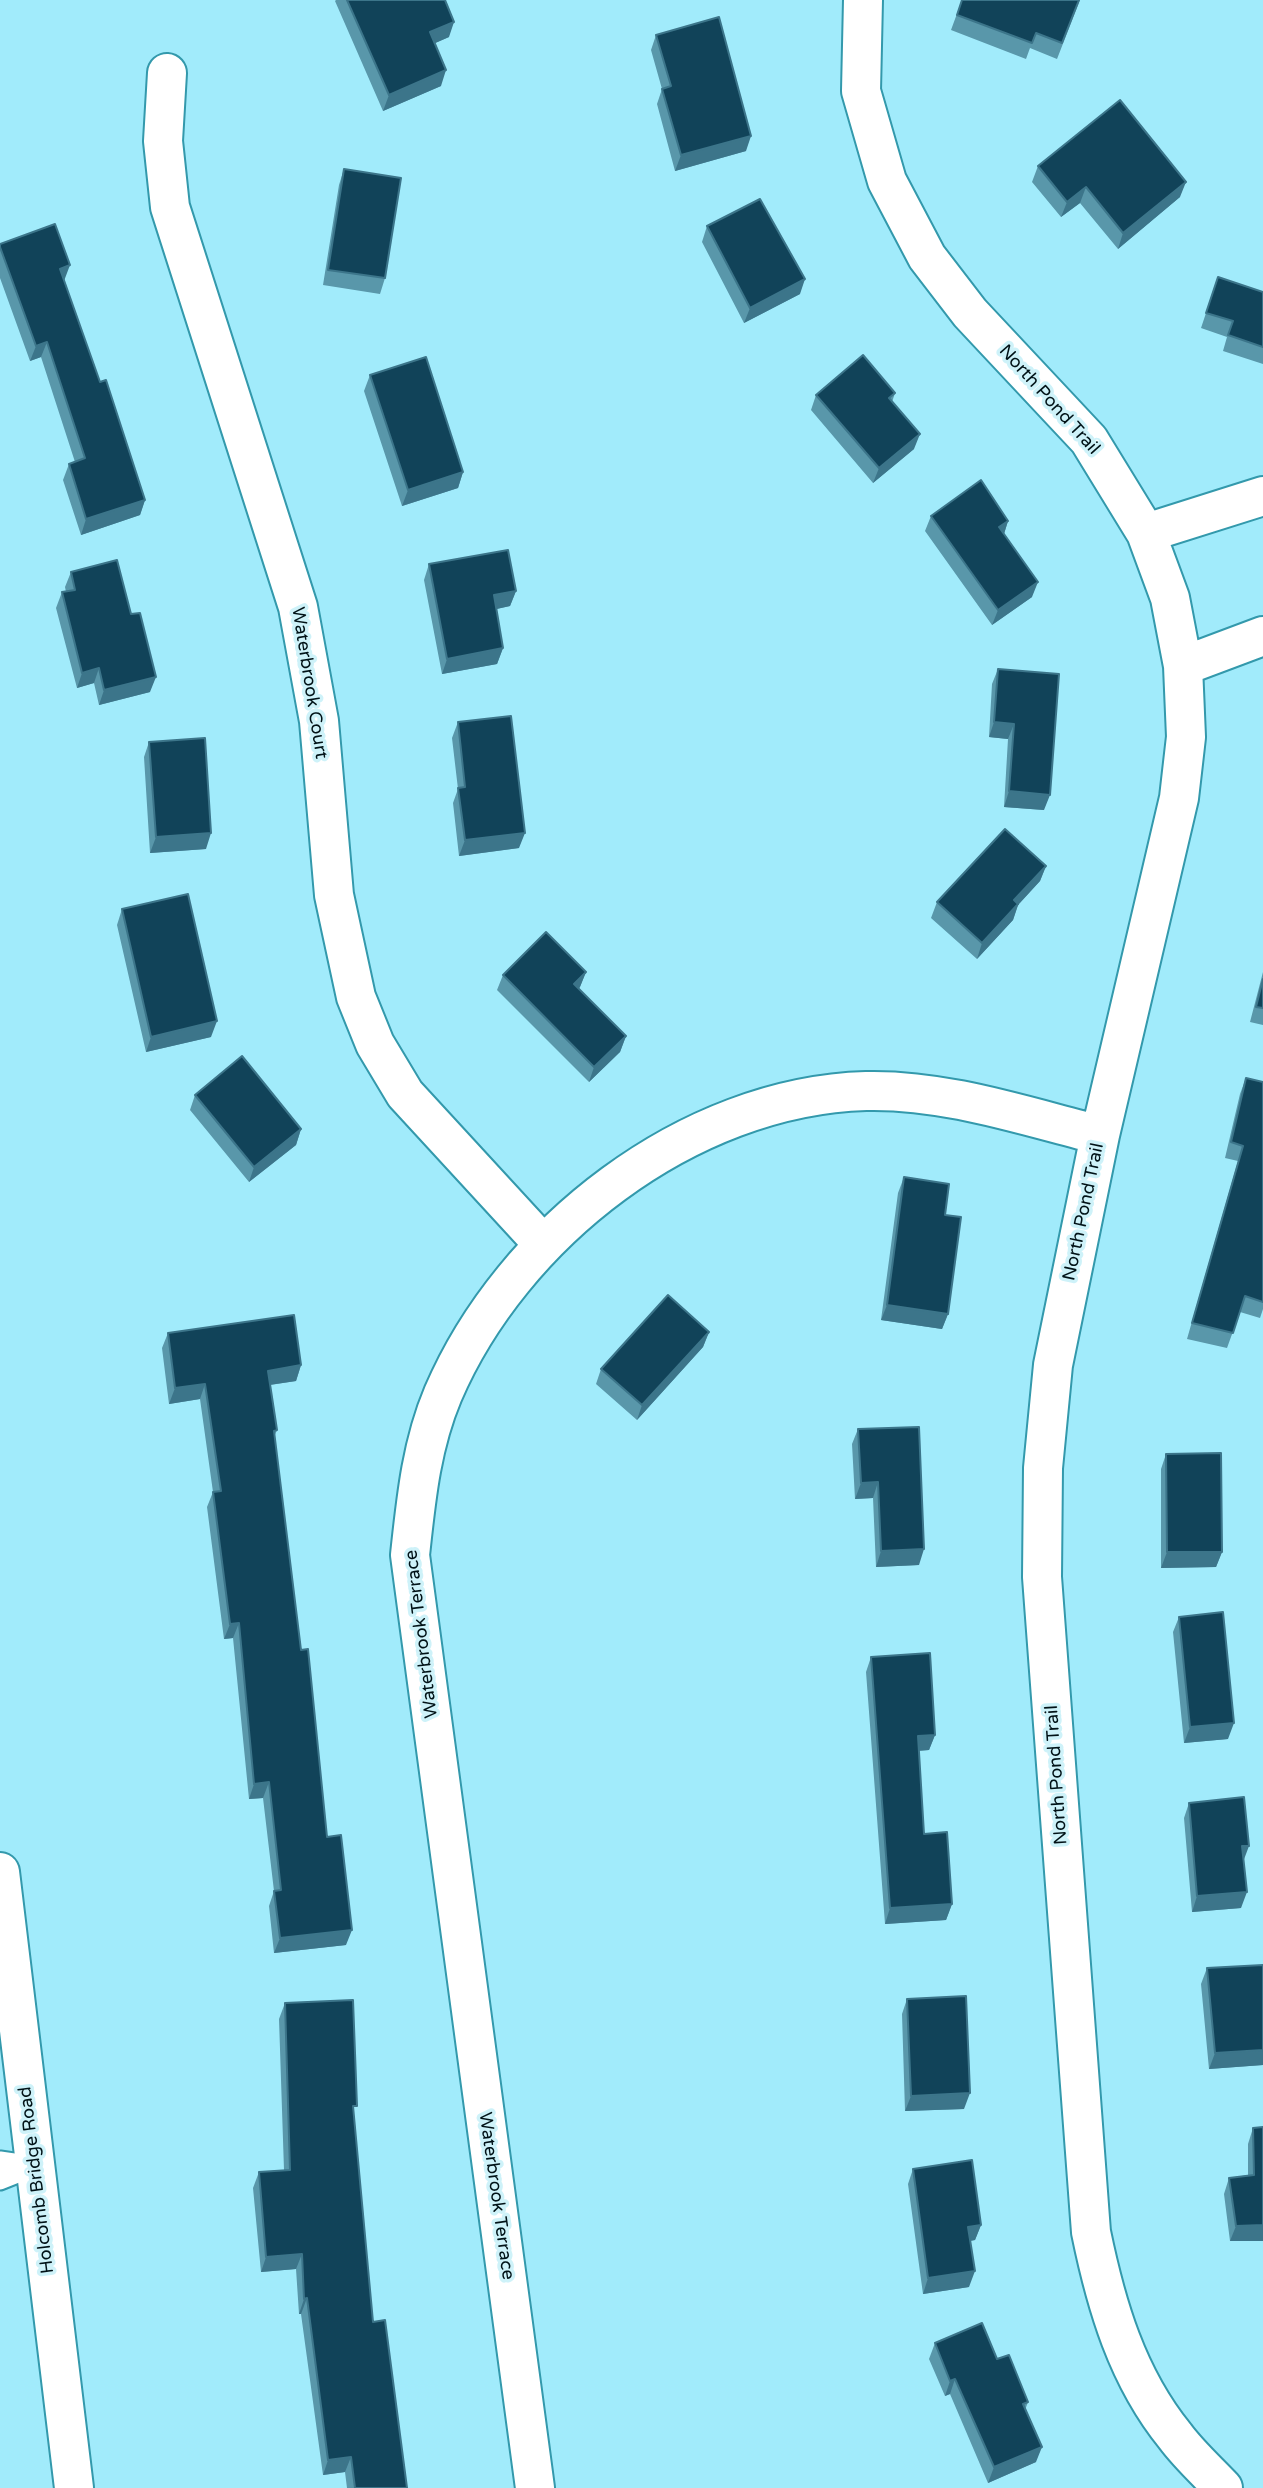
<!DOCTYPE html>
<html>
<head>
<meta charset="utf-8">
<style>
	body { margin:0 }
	canvas { display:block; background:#a1ebfb }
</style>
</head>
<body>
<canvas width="1263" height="2488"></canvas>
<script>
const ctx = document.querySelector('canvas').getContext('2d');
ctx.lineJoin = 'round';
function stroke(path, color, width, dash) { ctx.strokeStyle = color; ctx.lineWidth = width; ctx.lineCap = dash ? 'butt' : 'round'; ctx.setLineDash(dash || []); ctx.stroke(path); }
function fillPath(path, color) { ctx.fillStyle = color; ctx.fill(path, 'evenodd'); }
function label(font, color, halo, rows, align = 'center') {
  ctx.font = font + ' "Varela Round",sans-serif'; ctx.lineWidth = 7; ctx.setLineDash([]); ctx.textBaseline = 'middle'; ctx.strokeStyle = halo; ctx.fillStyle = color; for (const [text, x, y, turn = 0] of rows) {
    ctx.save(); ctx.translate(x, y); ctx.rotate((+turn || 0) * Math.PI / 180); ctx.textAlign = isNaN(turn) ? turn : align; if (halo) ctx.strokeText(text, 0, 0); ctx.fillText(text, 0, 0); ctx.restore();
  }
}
const lane = new Path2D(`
	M 0,2161 L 34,2166
	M 0,2180 L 35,2166`);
const street = new Path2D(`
	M 863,0 L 861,91 L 887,181 L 927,257 L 970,313 L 1089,440 L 1146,533 L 1170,598 L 1183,666 L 1186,737 L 1179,798 L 1100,1135 L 1053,1365 L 1043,1468 L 1042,1577 L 1091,2232 C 1106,2305 1127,2377 1175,2436 C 1189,2455 1207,2471 1223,2488
	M 167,73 L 163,141 L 170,207 L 298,607 L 319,721 L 334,895 L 356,997 L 375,1044 L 405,1094 L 543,1244
	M 1146,533 L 1263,496
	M 1183,666 L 1263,636
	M 535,2488 L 410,1555 C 416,1500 421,1446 443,1394 C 512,1233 688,1096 866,1091 C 945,1089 1024,1116 1100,1135`);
const primary = new Path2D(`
	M 0,1872 L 74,2488`);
stroke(lane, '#3399ac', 23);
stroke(street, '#3399ac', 42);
stroke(primary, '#3399ac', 42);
stroke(lane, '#fff', 19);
stroke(street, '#fff', 38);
stroke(primary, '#fff', 38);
fillPath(new Path2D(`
	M 336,0 L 445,0 L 449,37 L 435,43 L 441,86 L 383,111 L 335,1 Z
	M 962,0 L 1080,0 L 1057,59 L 1030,48 L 1026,59 L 951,30 Z
	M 656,35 L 746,151 L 675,171 L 657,104 L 662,89 L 651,50 Z
	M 1038,166 L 1180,197 L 1118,249 L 1080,203 L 1061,217 L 1032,182 Z
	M 344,169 L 385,278 L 380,294 L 323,285 L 339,185 Z
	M 707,226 L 800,294 L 744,323 L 702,242 Z
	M 0,244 L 64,280 L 100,382 L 145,500 L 140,515 L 81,535 L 63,480 L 69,464 L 75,462 L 41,357 L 30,361 L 0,278 Z
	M 1218,277 L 1263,292 L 1263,364 L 1223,351 L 1227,337 L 1201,328 Z
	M 370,375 L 463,472 L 458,488 L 402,506 L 364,391 Z
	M 895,393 L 892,402 L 914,449 L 873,483 L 811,410 L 816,395 Z
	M 931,516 L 1008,521 L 1004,534 L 1032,597 L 992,625 L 925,531 Z
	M 429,564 L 516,591 L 510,606 L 496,609 L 503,648 L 497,664 L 442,674 L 424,580 Z
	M 71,572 L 150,692 L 99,705 L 94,683 L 77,688 L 56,608 L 62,592 L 66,592 L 65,587 Z
	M 998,669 L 1044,810 L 1004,807 L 1008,739 L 989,737 L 992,684 Z
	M 458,722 L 519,848 L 459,856 L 453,803 L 458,789 L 452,738 Z
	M 149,742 L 206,849 L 150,853 L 144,757 Z
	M 1046,866 L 1040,881 L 1018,905 L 1013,920 L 977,959 L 931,918 L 937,902 Z
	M 122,909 L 211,1037 L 146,1052 L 117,925 Z
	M 586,972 L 579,989 L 626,1036 L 620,1052 L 589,1082 L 497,990 L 503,975 Z
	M 1263,972 L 1263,1025 L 1250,1022 Z
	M 1246,1078 L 1263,1082 L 1263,1309 L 1260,1318 L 1240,1312 L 1227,1348 L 1187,1339 L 1238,1161 L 1225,1158 L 1240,1094 Z
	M 195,1095 L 301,1129 L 296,1145 L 249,1182 L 190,1110 Z
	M 904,1177 L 945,1215 L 948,1314 L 942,1329 L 881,1320 L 898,1193 Z
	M 709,1332 L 703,1347 L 637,1420 L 596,1384 L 601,1369 Z
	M 168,1333 L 301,1365 L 296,1381 L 270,1385 L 277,1430 L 274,1437 L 301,1650 L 327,1837 L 346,1945 L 274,1953 L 269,1906 L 274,1891 L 263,1798 L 249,1799 L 233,1638 L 224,1639 L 207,1507 L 213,1492 L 200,1399 L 169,1404 L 162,1348 Z
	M 858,1429 L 919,1565 L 876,1567 L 873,1498 L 855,1499 L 852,1444 Z
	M 1166,1454 L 1222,1552 L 1216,1567 L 1161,1568 L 1161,1469 Z
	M 1179,1617 L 1228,1739 L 1184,1743 L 1173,1632 Z
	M 871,1657 L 935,1735 L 929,1750 L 919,1751 L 924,1834 L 952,1904 L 946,1920 L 885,1924 L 866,1672 Z
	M 1189,1803 L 1244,1860 L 1241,1908 L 1192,1912 L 1184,1818 Z
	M 1263,1965 L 1263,2065 L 1209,2069 L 1201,1984 L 1207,1968 Z
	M 907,1999 L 964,2109 L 905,2111 L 902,2014 Z
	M 285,2003 L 354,2114 L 373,2322 L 407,2488 L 347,2488 L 345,2472 L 323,2475 L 301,2314 L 299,2314 L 296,2269 L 261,2272 L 253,2188 L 259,2172 L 284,2170 L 279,2019 Z
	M 1263,2127 L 1263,2241 L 1230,2241 L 1224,2194 L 1229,2178 L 1248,2175 L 1248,2144 L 1253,2128 Z
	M 913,2169 L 981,2225 L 975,2240 L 970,2241 L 969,2287 L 923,2294 L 908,2184 Z
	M 935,2343 L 997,2359 L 1028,2402 L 1025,2410 L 1036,2462 L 988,2483 L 950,2394 L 945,2396 L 929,2359 Z`), '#5997aa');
fillPath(new Path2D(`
	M 454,22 L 449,37 L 424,48 L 430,32 Z
	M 446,70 L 441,86 L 383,111 L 389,95 Z
	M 751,136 L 746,151 L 675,171 L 681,155 Z
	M 1186,182 L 1180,197 L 1118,249 L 1123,233 Z
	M 1086,187 L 1080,203 L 1061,217 L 1067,202 Z
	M 70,265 L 64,281 L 60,269 Z
	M 805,279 L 800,294 L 744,323 L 750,308 Z
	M 47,342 L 41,357 L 30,361 L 36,346 Z
	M 920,434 L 914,449 L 873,483 L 879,468 Z
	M 463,472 L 458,488 L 402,506 L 408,490 Z
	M 145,500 L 140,515 L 81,535 L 86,519 Z
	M 1008,521 L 1003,537 L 999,527 Z
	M 1038,582 L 1032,597 L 992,625 L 998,610 Z
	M 516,591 L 510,606 L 488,611 L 494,595 Z
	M 503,648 L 497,664 L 442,674 L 447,659 Z
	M 99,668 L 94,683 L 77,688 L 82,673 Z
	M 156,677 L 150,692 L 99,705 L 104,690 Z
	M 994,722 L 1014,724 L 1008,739 L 989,737 Z
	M 1009,791 L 1050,795 L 1044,810 L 1004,807 Z
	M 211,833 L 206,849 L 150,853 L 156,837 Z
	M 525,833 L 519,848 L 459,856 L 465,840 Z
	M 1046,866 L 1040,881 L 1018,905 L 1013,920 L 977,959 L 982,943 L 1014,900 Z
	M 586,972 L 580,987 L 568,999 L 574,984 Z
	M 217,1021 L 211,1037 L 146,1052 L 151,1037 Z
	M 626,1036 L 620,1052 L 589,1082 L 594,1067 Z
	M 301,1129 L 296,1145 L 249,1182 L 254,1167 Z
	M 887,1305 L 948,1314 L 942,1329 L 881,1320 Z
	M 709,1332 L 703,1347 L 637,1420 L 642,1405 Z
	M 301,1365 L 296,1381 L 262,1386 L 268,1371 Z
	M 205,1384 L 200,1399 L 169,1404 L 175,1388 Z
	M 878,1482 L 873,1498 L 855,1499 L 861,1483 Z
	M 924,1549 L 919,1565 L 876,1567 L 881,1551 Z
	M 1167,1552 L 1222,1552 L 1216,1567 L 1161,1568 Z
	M 239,1623 L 233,1638 L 224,1639 L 230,1624 Z
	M 1234,1723 L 1228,1739 L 1184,1743 L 1190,1727 Z
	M 935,1735 L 929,1750 L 912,1751 L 918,1736 Z
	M 269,1782 L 263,1798 L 249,1799 L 254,1784 Z
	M 1242,1846 L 1249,1846 L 1243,1862 Z
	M 1247,1892 L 1241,1908 L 1192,1912 L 1197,1896 Z
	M 952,1904 L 946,1920 L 885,1924 L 890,1908 Z
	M 352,1930 L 346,1945 L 274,1953 L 280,1938 Z
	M 1263,2050 L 1263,2065 L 1209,2069 L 1215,2053 Z
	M 970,2093 L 964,2109 L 905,2111 L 911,2096 Z
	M 981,2225 L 975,2240 L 963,2242 L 968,2227 Z
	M 1263,2225 L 1263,2241 L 1230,2241 L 1236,2226 Z
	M 302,2254 L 296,2269 L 261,2272 L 266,2257 Z
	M 975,2271 L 969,2287 L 923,2294 L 928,2278 Z
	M 307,2298 L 301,2314 L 299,2314 L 304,2299 Z
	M 955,2379 L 950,2394 L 945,2396 L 950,2381 Z
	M 1042,2447 L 1036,2462 L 988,2483 L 994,2467 Z
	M 351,2457 L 345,2472 L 323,2475 L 328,2460 Z`), '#3c758a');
const building = new Path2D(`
	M 347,0 L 445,0 L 454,22 L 430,32 L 446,70 L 389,95 Z
	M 962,0 L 1079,0 L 1062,43 L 1036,33 L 1032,43 L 957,15 Z
	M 719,17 L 751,136 L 681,155 L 662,89 L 671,86 L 656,35 Z
	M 1120,100 L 1186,182 L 1123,233 L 1086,187 L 1067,202 L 1038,166 Z
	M 344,169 L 401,178 L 385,278 L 328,270 Z
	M 760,199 L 805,279 L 750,308 L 707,226 Z
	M 55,224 L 70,265 L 60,269 L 100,382 L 106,380 L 145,500 L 86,519 L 69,464 L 85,458 L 47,342 L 36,346 L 0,247 L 0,244 Z
	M 1218,277 L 1263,292 L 1263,347 L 1228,335 L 1233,321 L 1206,313 Z
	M 863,355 L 895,393 L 889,398 L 920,434 L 879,468 L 816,395 Z
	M 426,357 L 463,472 L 408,490 L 370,375 Z
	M 981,480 L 1008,521 L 999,527 L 1038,582 L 998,610 L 931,516 Z
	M 508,550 L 516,591 L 494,595 L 503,648 L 447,659 L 429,564 Z
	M 117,560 L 131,614 L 140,613 L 156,677 L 104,690 L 99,668 L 82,673 L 62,592 L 75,590 L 71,572 Z
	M 998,669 L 1059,674 L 1050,795 L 1009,791 L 1014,724 L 994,722 Z
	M 511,716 L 525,833 L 465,840 L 458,788 L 465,787 L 458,722 Z
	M 205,738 L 211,833 L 156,837 L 149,742 Z
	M 1005,829 L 1046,866 L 1014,900 L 1018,904 L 982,943 L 937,902 Z
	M 188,894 L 217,1021 L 151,1037 L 122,909 Z
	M 546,932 L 586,972 L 574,984 L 626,1036 L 594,1067 L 503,975 Z
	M 1263,979 L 1263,1008 L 1256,1007 Z
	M 242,1056 L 301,1129 L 254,1167 L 195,1095 Z
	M 1246,1078 L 1263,1082 L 1263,1302 L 1245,1296 L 1233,1333 L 1192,1323 L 1243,1146 L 1231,1142 Z
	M 904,1177 L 949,1184 L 945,1215 L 961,1217 L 948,1314 L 887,1305 Z
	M 668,1295 L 709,1332 L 642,1405 L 601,1369 Z
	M 294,1315 L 301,1365 L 268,1371 L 277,1430 L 274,1431 L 301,1650 L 308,1649 L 327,1837 L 341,1835 L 352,1930 L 280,1938 L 274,1891 L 281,1890 L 269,1782 L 254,1784 L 239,1623 L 230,1624 L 213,1492 L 221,1491 L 205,1384 L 175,1388 L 168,1333 Z
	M 919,1427 L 924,1549 L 881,1551 L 878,1482 L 861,1483 L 858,1429 Z
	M 1221,1453 L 1222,1552 L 1167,1552 L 1166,1454 Z
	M 1223,1612 L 1234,1723 L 1190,1727 L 1179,1617 Z
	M 930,1653 L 935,1735 L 918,1736 L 924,1834 L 947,1832 L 952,1904 L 890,1908 L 871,1657 Z
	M 1244,1797 L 1249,1846 L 1242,1846 L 1247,1892 L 1197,1896 L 1189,1803 Z
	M 1263,1965 L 1263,2050 L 1215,2053 L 1207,1968 Z
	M 966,1996 L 970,2093 L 911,2096 L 907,1999 Z
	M 353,2000 L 357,2106 L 353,2106 L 373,2322 L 385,2320 L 407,2488 L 355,2488 L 351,2457 L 328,2460 L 307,2298 L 304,2299 L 302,2254 L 266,2257 L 259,2172 L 290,2170 L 285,2003 Z
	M 1263,2127 L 1263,2225 L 1236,2226 L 1229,2178 L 1254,2175 L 1253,2128 Z
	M 972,2160 L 981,2225 L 968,2227 L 975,2271 L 928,2278 L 913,2169 Z
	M 982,2323 L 997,2359 L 1009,2355 L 1028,2402 L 1023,2404 L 1042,2447 L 994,2467 L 955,2379 L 950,2381 L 935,2343 Z`);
fillPath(building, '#114359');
stroke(building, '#3c758a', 2);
label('18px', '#011217', '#cef2f9', [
	["North Pond Trail",1049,400,48],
	["Waterbrook Court",309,683,81],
	["North Pond Trail",1084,1212,-78],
	["Waterbrook Terrace",422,1634,-97],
	["North Pond Trail",1057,1775,-94],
	["Holcomb Bridge Road",37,2180,-97],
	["Waterbrook Terrace",496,2196,82]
]);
</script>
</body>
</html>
